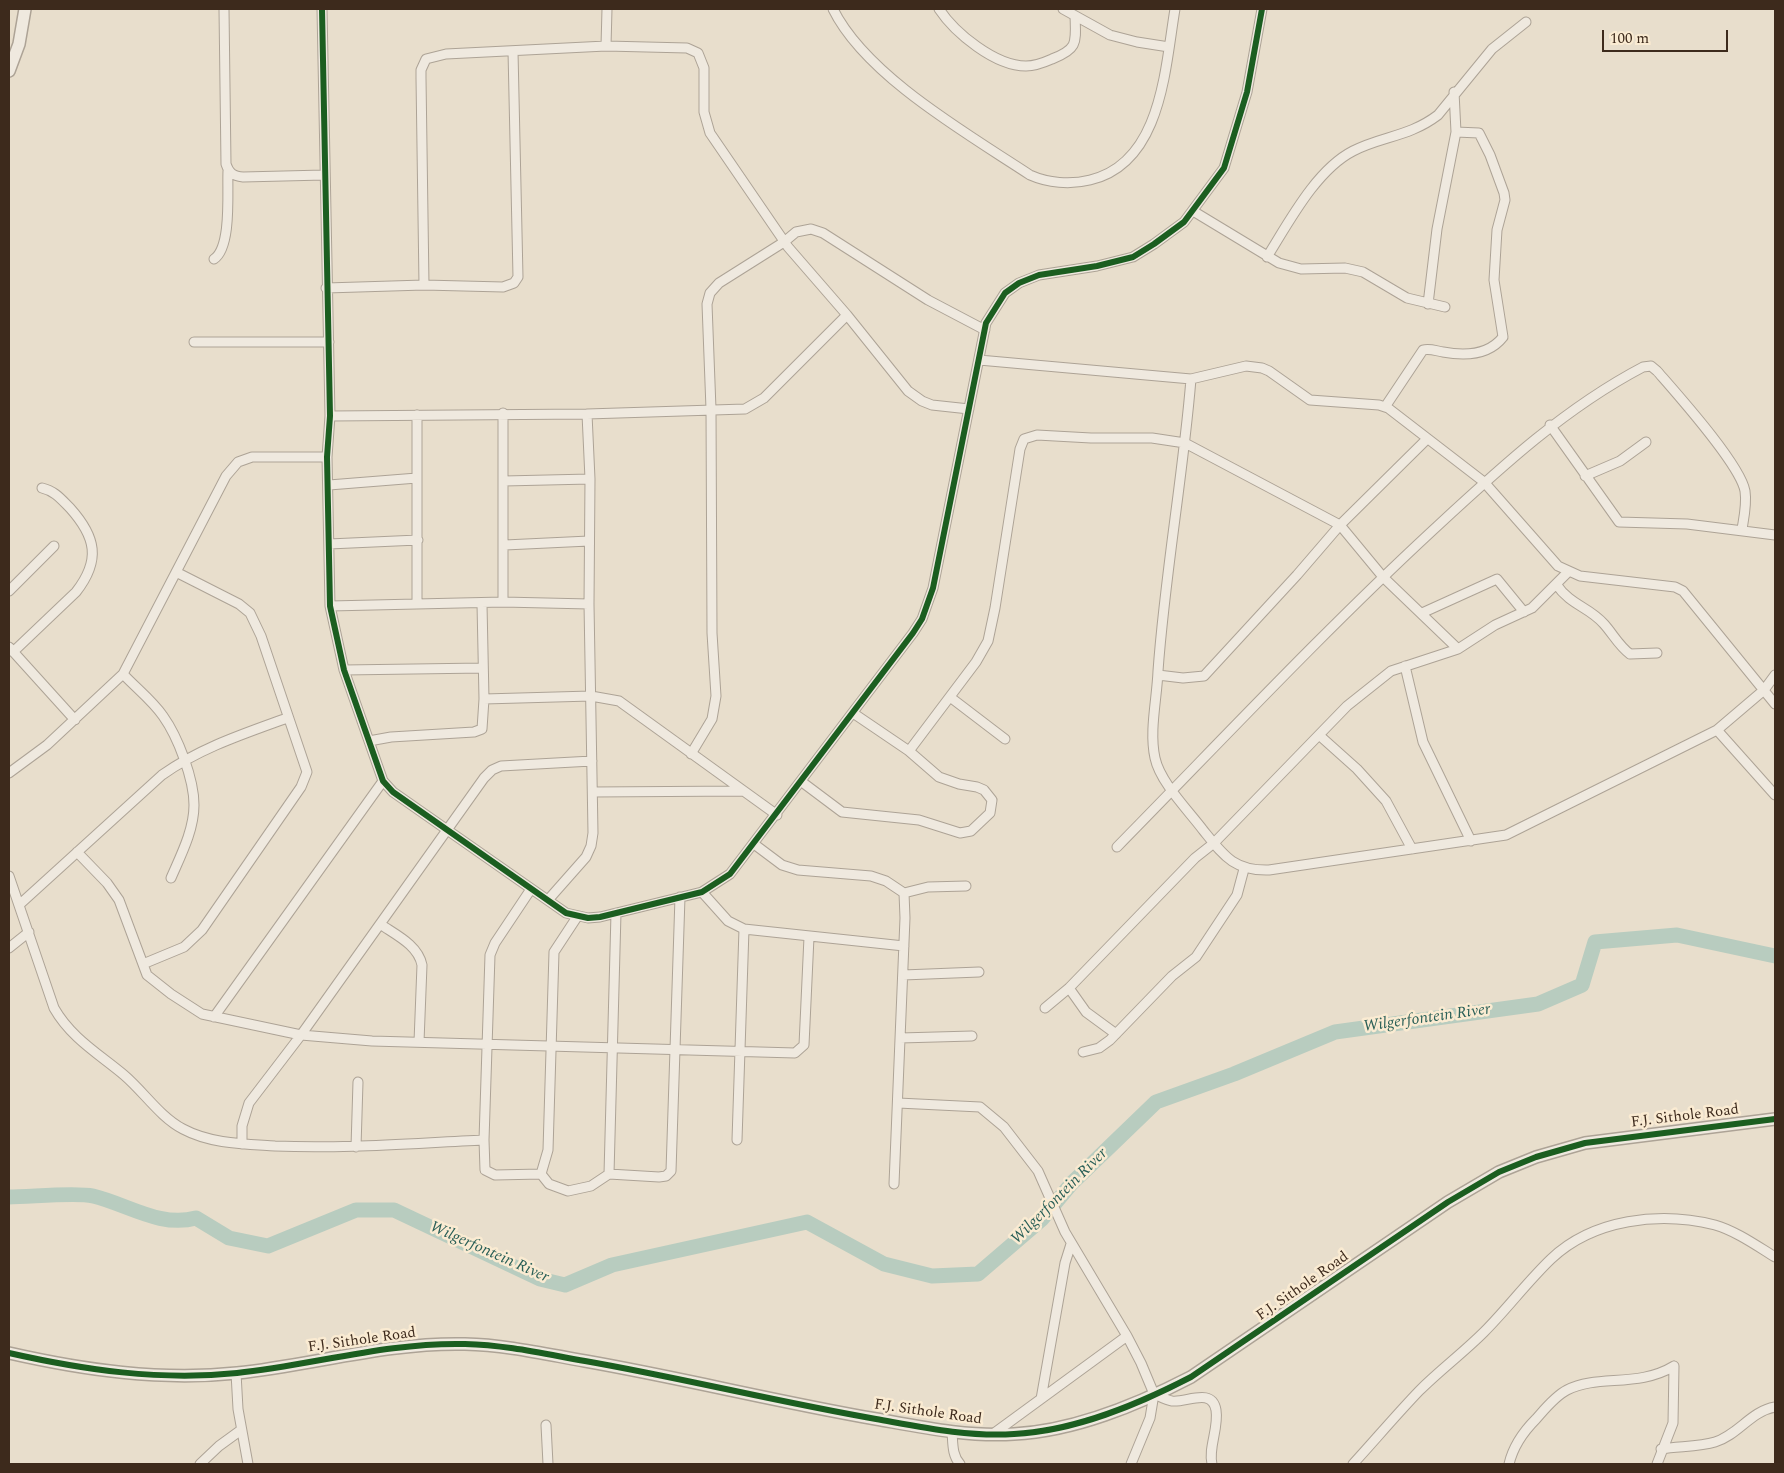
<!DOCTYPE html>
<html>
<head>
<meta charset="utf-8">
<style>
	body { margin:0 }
	#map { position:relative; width:1784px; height:1473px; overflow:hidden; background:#e8decc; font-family:Spectral,serif }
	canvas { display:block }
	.frame { position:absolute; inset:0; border:10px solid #3d2a1c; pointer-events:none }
	.scale { position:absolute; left:1602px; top:30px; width:126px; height:22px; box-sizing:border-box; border:2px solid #3d2a1c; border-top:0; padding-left:6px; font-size:15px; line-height:18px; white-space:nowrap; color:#3d2a1c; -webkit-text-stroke:4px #faebd2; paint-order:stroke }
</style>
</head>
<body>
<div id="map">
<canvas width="1784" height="1473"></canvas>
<div class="frame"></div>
<div class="scale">100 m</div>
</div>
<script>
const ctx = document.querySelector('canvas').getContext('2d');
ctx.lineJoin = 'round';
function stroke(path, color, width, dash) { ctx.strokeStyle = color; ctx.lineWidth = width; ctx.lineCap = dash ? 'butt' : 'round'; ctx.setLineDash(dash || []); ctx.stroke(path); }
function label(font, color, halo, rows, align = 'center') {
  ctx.font = font + ' Spectral,serif'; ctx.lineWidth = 5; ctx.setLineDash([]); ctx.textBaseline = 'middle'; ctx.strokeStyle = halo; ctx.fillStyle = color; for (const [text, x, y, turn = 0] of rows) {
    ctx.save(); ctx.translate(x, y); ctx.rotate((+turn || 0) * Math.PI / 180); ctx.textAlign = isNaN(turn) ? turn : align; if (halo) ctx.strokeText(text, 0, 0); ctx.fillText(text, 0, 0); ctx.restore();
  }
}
stroke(new Path2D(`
	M 9,1197 C 30,1197 75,1192 93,1196 C 127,1204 160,1228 196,1218 L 229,1238 L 268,1246 L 356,1210 L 394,1210 L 540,1279 L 565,1285 L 612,1265 L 807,1222 L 884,1264 L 932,1276 L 978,1274 L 1042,1219 L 1072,1183 L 1156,1102 L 1234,1074 L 1335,1032 L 1538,1004 L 1582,985 L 1595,942 L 1677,935 L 1775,956`), '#b8ccbf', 15);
const minor = new Path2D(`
	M 224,9 L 226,164 C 229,173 233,176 243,177 L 324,175
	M 322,9 L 330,416 L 327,457 L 330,606 L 344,670 L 383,781 L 393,792 L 566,913 L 588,918 L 600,917 L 702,892 L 730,874 L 913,633 L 922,619 L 933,588 L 986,323 L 1005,293 L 1019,283 L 1039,275 L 1097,266 L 1133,257 L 1154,244 L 1184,222 L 1224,168 L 1247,92 L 1262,9
	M 607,9 L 606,46 L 687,48 L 698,53 L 704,68 L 704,112 L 710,133 L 788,247 L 847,315 L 908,391 L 922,401 L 932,405 L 969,409
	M 833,9 C 866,76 968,134 1030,175 C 1048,183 1070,185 1090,180 C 1162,163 1165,68 1175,9
	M 939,9 C 955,33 995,66 1026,66 C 1035,66 1043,63 1052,59 C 1078,49 1076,43 1075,16
	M 1063,9 L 1110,35 L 1137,42 L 1169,47
	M 1193,211 L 1279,263 L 1301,269 L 1345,268 L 1363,272 L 1407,298 L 1445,307
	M 1267,257 C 1289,222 1316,170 1353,151 C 1382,136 1409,137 1438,115 L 1492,49 L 1526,22
	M 214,259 C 232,247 227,191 228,171
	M 424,285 L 503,287 L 514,283 L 518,277 L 513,51
	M 326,288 L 424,285 L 421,78 L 421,70 L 426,59 L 446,54 L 606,46
	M 1428,304 L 1437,229 L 1456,132 L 1454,92
	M 194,342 L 329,342
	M 979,360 L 1191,379 L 1246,366 L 1262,368 L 1269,371 L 1310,400 L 1379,405 L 1388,408 L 1484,482 L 1558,566 L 1580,576 L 1675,587 L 1683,591 L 1775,704
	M 1191,379 C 1183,477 1165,573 1158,671 C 1157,699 1149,731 1155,758 C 1160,782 1188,810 1203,830 C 1224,856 1234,871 1269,870 L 1506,835 L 1717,730 L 1764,690 L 1775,675
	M 1385,407 L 1423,350 C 1430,348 1436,351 1443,352 C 1464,356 1488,356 1503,337 L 1494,280 L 1497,230 L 1505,200 L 1504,193 L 1490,155 L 1479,133 L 1456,132
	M 417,415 L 417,604
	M 330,416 L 587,414 L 745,409 L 764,398 L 847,315
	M 1550,425 L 1619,522 L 1687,524 L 1775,535
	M 1585,476 L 1620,461 L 1646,442
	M 504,481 L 590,479
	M 329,485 L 417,478
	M 329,544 L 418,540
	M 505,545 L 589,541
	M 1556,584 C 1571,606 1588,606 1604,624 C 1613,634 1619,646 1630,654 L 1657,653
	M 9,591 L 54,546
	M 503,602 L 503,413
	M 330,606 L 503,602 L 589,604
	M 1422,613 L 1497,579 L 1524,612
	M 9,647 L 75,720
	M 13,652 L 76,592 C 101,560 96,537 70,508 C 61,499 55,491 42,488
	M 1405,666 L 1423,742 L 1471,841
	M 344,670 L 483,668
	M 123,674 C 136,688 152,700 163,716 C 178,737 194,779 194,805 C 194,830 181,855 171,878
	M 1158,675 L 1183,678 L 1204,676 L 1297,575 L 1340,525 L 1427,439
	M 950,697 L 1005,739
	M 484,699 L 591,696 L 619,701 L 777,815
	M 1717,730 L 1775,795
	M 1319,735 L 1357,769 L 1386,801 L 1412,849
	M 369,741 L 391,737 L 474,732 L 482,729 L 484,699 L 482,604
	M 909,751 L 976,662 L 988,641 L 995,608 L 1020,449 L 1024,439 L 1037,435 L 1091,438 L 1152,438 L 1185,443 L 1340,525 L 1383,577 L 1458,649
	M 691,754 L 712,719 L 716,696 L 712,633 L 711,409 L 707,304 L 710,293 L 719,283 L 784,242 L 796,232 L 811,229 L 823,233 L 928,300 L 985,330
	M 9,773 L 47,745 L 123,674 L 226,476 L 238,462 L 252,457 L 327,457
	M 802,782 L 842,812 L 919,820 L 960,833 L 971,831 L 990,813 L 992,800 L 984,790 L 977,787 L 959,784 L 939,777 L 909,751 L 853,713
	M 593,792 L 743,791
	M 754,844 L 782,865 L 798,870 L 871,876 L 886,881 L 904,893 L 905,918 L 894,1184
	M 1117,847 C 1221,741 1323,632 1432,531 C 1498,470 1563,409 1643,367 L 1651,366 L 1657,371 C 1677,394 1740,464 1745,491 C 1747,504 1744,517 1742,529
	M 77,852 L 107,883 L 119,900 L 147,975 L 171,994 L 202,1014 L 301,1035 L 372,1041 L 795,1053 L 804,1045 L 809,937
	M 9,876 L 54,1008 C 71,1038 99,1054 124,1075 C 144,1092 160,1117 183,1129 C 211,1144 245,1144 275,1146 C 345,1149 414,1143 484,1140
	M 531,889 L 495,943 L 490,955 L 484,1140 L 485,1170 L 495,1175 L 541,1174 L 549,1184 L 568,1191 L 591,1186 L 609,1174 L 659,1177 L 666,1176 L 671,1171 L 680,897
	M 702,892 L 728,921 L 744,929 L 904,946
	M 904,893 L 928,887 L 966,886
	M 548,900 L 586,857 L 591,846 L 593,833 L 589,604 L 590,479 L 587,414
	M 19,905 L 162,775 C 200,748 243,734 287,718
	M 380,924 C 396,935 418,945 422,965 L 419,1042
	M 9,948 L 29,932
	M 143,964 L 184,947 L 202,930 L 301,787 L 307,772 L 261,636 L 250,613 L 239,604 L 176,572
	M 903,975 L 979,972
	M 1069,988 L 1086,1012 L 1116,1034
	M 1045,1008 L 1069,988 L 1195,858 L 1214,843 L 1347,706 L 1391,671 L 1458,649 L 1495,625 L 1532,608 L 1568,572
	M 214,1017 L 383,781
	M 900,1038 L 972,1036
	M 1083,1052 L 1099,1048 L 1110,1040 L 1172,976 L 1196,957 L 1237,895 L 1244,869
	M 898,1103 L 980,1107 L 1004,1127 L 1038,1171 L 1065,1232 L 1127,1336 L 1141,1363 L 1154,1394 L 1150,1418 L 1131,1464
	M 737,1140 L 744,929
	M 242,1144 L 242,1126 L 249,1103 L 301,1035 L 484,778 L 492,770 L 501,766 L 592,761
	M 356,1147 L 358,1082
	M 541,1174 L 548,1150 L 554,952 L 577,917
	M 609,1174 L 616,913
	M 236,1373 L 238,1409 L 248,1464
	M 1154,1394 C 1159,1396 1166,1400 1172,1401 C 1186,1403 1212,1387 1216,1410 C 1219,1428 1208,1448 1212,1464
	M 1041,1399 L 1065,1263 L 1071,1244
	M 546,1425 L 548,1464
	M 952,1432 C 953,1444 952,1455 960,1464
	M 993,1434 L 1127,1336
	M 1661,1449 C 1678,1446 1699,1447 1715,1442 C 1738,1435 1751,1411 1775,1407
	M 200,1464 L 219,1446 L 241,1430
	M 1353,1464 C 1375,1440 1396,1415 1419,1391 C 1440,1370 1463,1353 1484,1332 C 1507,1309 1527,1282 1551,1259 C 1593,1219 1660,1211 1715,1225 C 1736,1231 1757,1246 1775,1257
	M 1509,1464 C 1513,1447 1523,1432 1536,1419 C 1544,1410 1555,1396 1567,1390 C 1598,1374 1638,1388 1674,1366
	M 1657,1464 L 1673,1423 L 1674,1366`);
const tertiary = new Path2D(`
	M 9,71 L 19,44 L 25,9
	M 9,1353 C 84,1370 160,1381 237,1373 C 313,1365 388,1342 465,1344 C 506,1345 545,1354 585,1361 C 682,1378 778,1402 876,1419 C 921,1427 967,1437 1014,1434 C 1075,1431 1137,1405 1191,1377 L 1448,1202 L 1499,1172 L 1536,1157 L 1585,1143 L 1775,1119`);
stroke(minor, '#ada396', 11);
stroke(tertiary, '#ada396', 14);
stroke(minor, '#efe9df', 9);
stroke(tertiary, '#efe9df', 11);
stroke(new Path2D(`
	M 322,9 L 330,416 L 327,457 L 330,606 L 344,670 L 383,781 L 393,792 L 566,913 L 588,918 L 600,917 L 702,892 L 730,874 L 913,633 L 922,619 L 933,588 L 986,323 L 1005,293 L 1019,283 L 1039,275 L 1097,266 L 1133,257 L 1154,244 L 1184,222 L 1224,168 L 1247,92 L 1262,9
	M 9,1353 C 84,1370 160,1381 237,1373 C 313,1365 388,1342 465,1344 C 506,1345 545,1354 585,1361 C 682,1378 778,1402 876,1419 C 921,1427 967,1437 1014,1434 C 1075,1431 1137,1405 1191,1377 L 1448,1202 L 1499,1172 L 1536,1157 L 1585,1143 L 1775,1119`), '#1b5e20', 6);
label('15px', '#3d2a1c', '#faebd2', [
	["F.J. Sithole Road",1685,1117,-7],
	["F.J. Sithole Road",1303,1287,-35],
	["F.J. Sithole Road",362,1341,-8],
	["F.J. Sithole Road",928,1413,8]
]);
label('italic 16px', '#295f57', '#faebd2', [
	["Wilgerfontein River",1427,1019,-8],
	["Wilgerfontein River",1060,1197,-45],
	["Wilgerfontein River",489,1253,24]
]);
</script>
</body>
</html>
